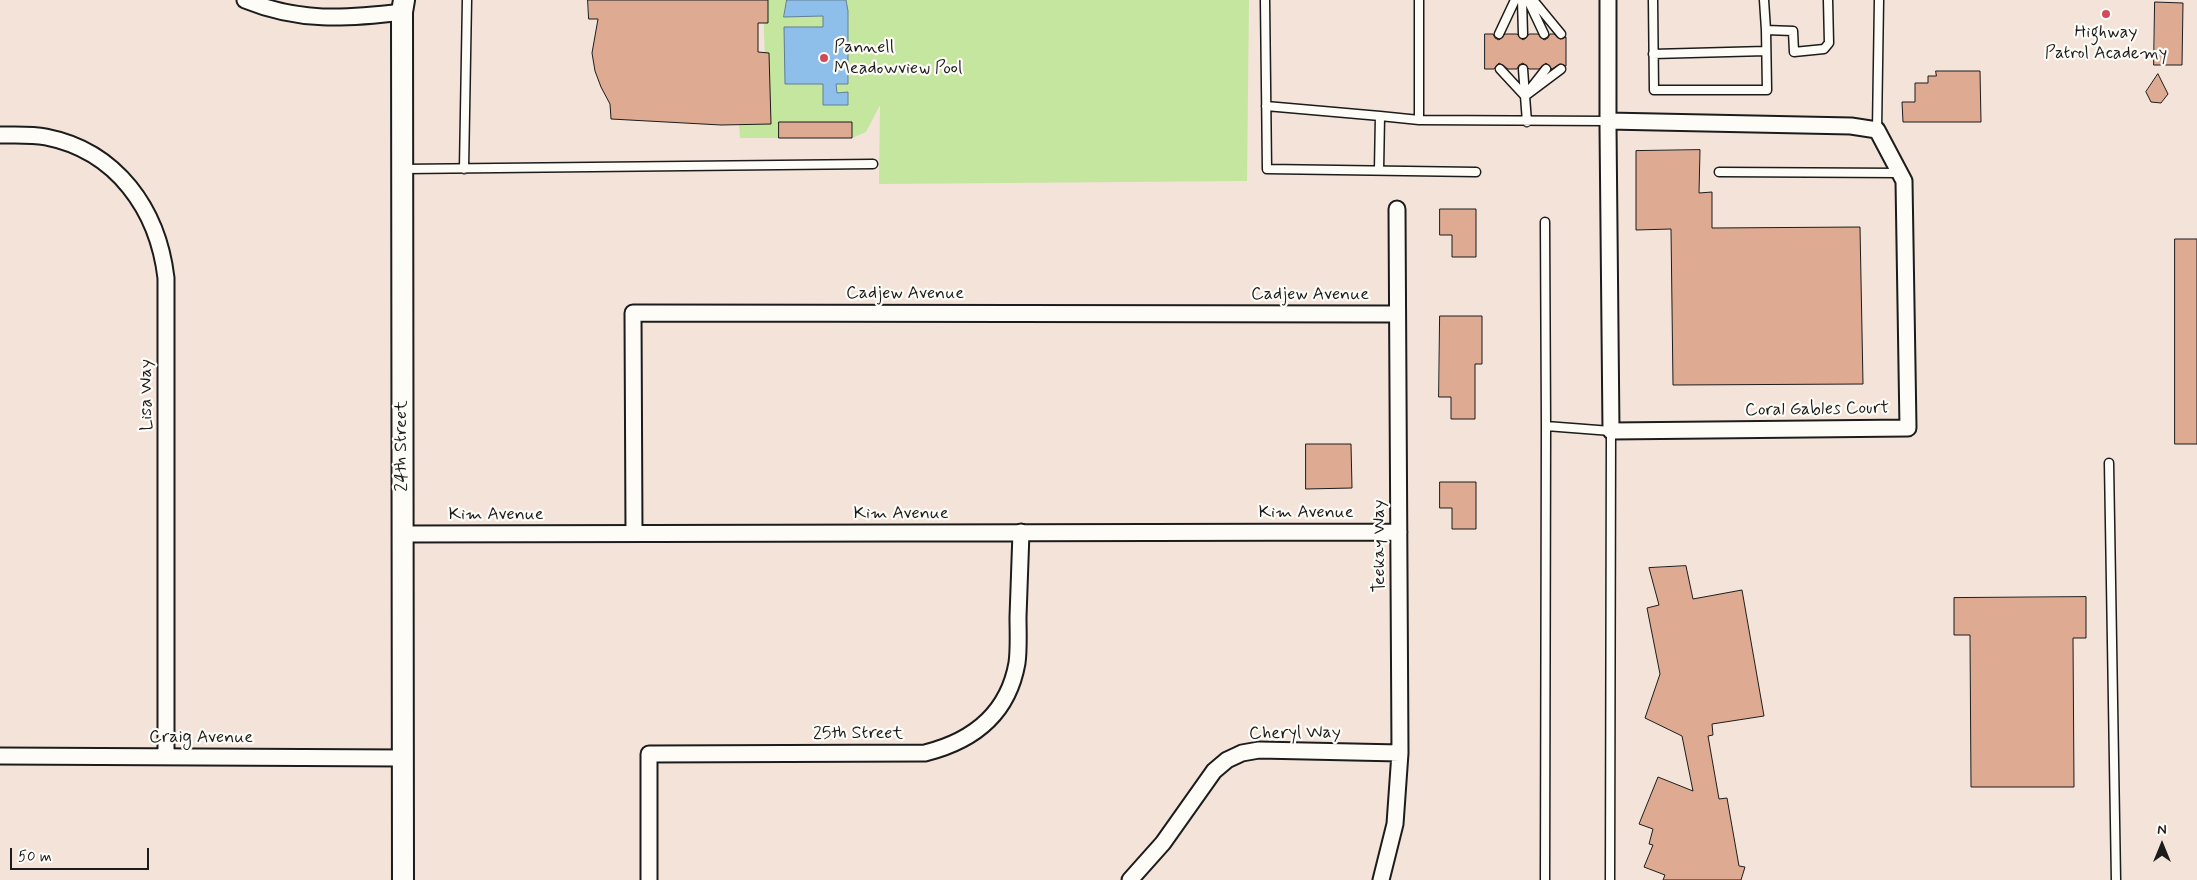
<!DOCTYPE html>
<html>
<head>
<meta charset="utf-8">
<style>
	body { margin:0 }
	#map { position:relative; width:2197px; height:880px; overflow:hidden; background:#f4e3d9; font-family:Mynerve,sans-serif }
	canvas { display:block }
	.north { position:absolute; left:2137px; top:820px; width:50px; height:50px; -webkit-text-stroke:4px #fdfcf7; paint-order:stroke; rotate:0deg; font-size:14px; font-weight:700; line-height:20px; text-align:center; color:#1c1c1c }
	.north::after { content:''; display:block; margin:auto; width:18px; height:22px; background:#1c1c1c; clip-path:polygon(50% 0,100% 100%,50% 72%,0 100%) }
	.scale { position:absolute; left:10px; top:848px; width:139px; height:22px; box-sizing:border-box; border:2px solid #1c1c1c; border-top:0; padding-left:6px; font-size:15px; line-height:18px; white-space:nowrap; color:#1c1c1c; -webkit-text-stroke:4px #fdfcf7; paint-order:stroke }
</style>
</head>
<body>
<div id="map">
<canvas width="2197" height="880"></canvas>
<div class="north">N</div>
<div class="scale">50 m</div>
</div>
<script>
const ctx = document.querySelector('canvas').getContext('2d');
ctx.lineJoin = 'round';
function fillPath(path, color) { ctx.fillStyle = color; ctx.fill(path, 'evenodd'); }
function stroke(path, color, width, dash) { ctx.strokeStyle = color; ctx.lineWidth = width; ctx.lineCap = dash ? 'butt' : 'round'; ctx.setLineDash(dash || []); ctx.stroke(path); }
function label(font, color, halo, rows, align = 'center') {
  ctx.font = font + ' Mynerve,sans-serif'; ctx.lineWidth = 4.5; ctx.setLineDash([]); ctx.textBaseline = 'middle'; ctx.strokeStyle = halo; ctx.fillStyle = color; for (const [text, x, y, turn = 0] of rows) {
    ctx.save(); ctx.translate(x, y); ctx.rotate((+turn || 0) * Math.PI / 180); ctx.textAlign = isNaN(turn) ? turn : align; if (halo) ctx.strokeText(text, 0, 0); ctx.fillText(text, 0, 0); ctx.restore();
  }
}
fillPath(new Path2D(`
	M 763,0 L 1249,0 L 1247,181 L 879,184 L 880,105 L 866,132 L 852,138 L 740,138 L 739,124 L 767,121 Z`), '#c4e69f');
const water = new Path2D(`
	M 787,0 L 846,0 L 848,11 L 848,84 L 836,84 L 837,93 L 848,92 L 848,105 L 823,105 L 823,84 L 785,84 L 784,27 L 823,27 L 823,16 L 784,17 Z`);
fillPath(water, '#8ebfea');
stroke(water, '#607e98', 1);
const building = new Path2D(`
	M 588,0 L 768,0 L 768,23 L 758,23 L 758,52 L 769,53 L 771,124 L 721,125 L 611,119 L 610,104 L 601,87 L 595,71 L 592,53 L 598,19 L 589,19 Z
	M 2155,2 L 2183,3 L 2182,65 L 2154,65 Z
	M 1485,34 L 1493,34 L 1495,38 L 1499,40 L 1505,34 L 1517,34 L 1523,40 L 1526,38 L 1529,34 L 1538,34 L 1544,40 L 1548,38 L 1550,34 L 1554,34 L 1560,39 L 1566,37 L 1566,66 L 1560,64 L 1552,69 L 1546,63 L 1539,69 L 1529,69 L 1523,63 L 1519,65 L 1517,69 L 1508,69 L 1499,63 L 1494,69 L 1485,69 Z
	M 1936,71 L 1980,71 L 1981,122 L 1903,122 L 1902,102 L 1915,102 L 1915,83 L 1928,83 L 1928,76 L 1936,76 Z
	M 2158,74 L 2168,94 L 2161,103 L 2151,102 L 2146,92 Z
	M 779,122 L 852,122 L 852,138 L 779,138 Z
	M 1700,150 L 1699,193 L 1712,192 L 1712,228 L 1860,227 L 1863,384 L 1673,385 L 1671,229 L 1636,230 L 1636,151 Z
	M 1440,209 L 1476,209 L 1476,257 L 1452,257 L 1452,235 L 1440,235 Z
	M 2175,239 L 2197,239 L 2197,444 L 2175,444 Z
	M 1440,316 L 1482,316 L 1482,364 L 1475,364 L 1475,419 L 1451,419 L 1451,397 L 1439,397 Z
	M 1306,444 L 1351,444 L 1352,488 L 1306,489 Z
	M 1440,482 L 1476,482 L 1476,529 L 1452,529 L 1452,508 L 1440,508 Z
	M 1686,566 L 1693,599 L 1742,590 L 1764,716 L 1712,724 L 1713,735 L 1708,736 L 1719,799 L 1727,798 L 1739,866 L 1745,867 L 1741,880 L 1663,880 L 1665,875 L 1644,867 L 1653,845 L 1649,844 L 1653,829 L 1639,824 L 1658,777 L 1693,791 L 1682,736 L 1645,718 L 1660,674 L 1647,608 L 1659,605 L 1649,568 Z
	M 2086,597 L 2086,638 L 2073,638 L 2074,787 L 1971,787 L 1970,635 L 1954,635 L 1954,598 Z`);
fillPath(building, '#deaa92');
stroke(building, '#1c1c1c', 1);
const service = new Path2D(`
	M 1265,0 L 1267,169 L 1476,172
	M 1419,0 L 1419,120
	M 1522,0 L 1523,34
	M 1528,0 L 1544,34
	M 1533,0 L 1561,34
	M 1653,0 L 1654,90 L 1767,90 L 1766,30 L 1793,31 L 1794,52 L 1824,49 L 1829,43 L 1828,0
	M 1764,0 L 1766,30
	M 1499,34 L 1515,0
	M 1653,54 L 1766,51
	M 1500,69 L 1525,96 L 1527,122
	M 1523,69 L 1525,96
	M 1531,88 L 1546,69
	M 1525,96 L 1561,69
	M 1266,106 L 1380,116 L 1379,170
	M 1380,116 L 1419,120 L 1608,121
	M 1877,130 L 1879,0
	M 404,169 L 873,164
	M 464,169 L 467,0
	M 1719,172 L 1900,173
	M 1545,222 L 1546,426
	M 2109,463 L 2116,880
	M 1545,880 L 1546,426 L 1611,431 L 1610,880`);
const minor = new Path2D(`
	M 245,0 C 299,22 345,19 402,12
	M 1608,121 L 1851,126 L 1877,130 L 1904,181 L 1908,428 L 1611,431 L 1608,126 L 1608,0
	M 0,135 C 15,135 31,134 46,137 C 117,151 158,210 166,278 L 166,757
	M 634,533 L 633,313 L 1397,314
	M 403,534 L 1399,532
	M 0,756 L 403,758
	M 649,880 L 649,754 L 925,753 C 973,741 1008,714 1017,663 C 1019,648 1018,631 1018,617 C 1019,589 1020,560 1021,532
	M 1130,880 L 1163,843 L 1214,771 L 1227,760 L 1242,753 L 1259,750 L 1400,753
	M 1381,880 L 1395,824 L 1400,753 L 1397,209`);
const tertiary = new Path2D(`
	M 403,880 L 402,12 L 404,0`);
stroke(service, '#1c1c1c', 11);
stroke(minor, '#1c1c1c', 19);
stroke(tertiary, '#1c1c1c', 24);
stroke(service, '#fdfcf7', 8);
stroke(minor, '#fdfcf7', 15);
stroke(tertiary, '#fdfcf7', 20);
for (const [x, y, r, color] of [
	[2106,14,5,"#d1495b"],
	[824,58,5,"#d1495b"]
]) { const dot = new Path2D(); dot.arc(x, y, r, 0, 2 * Math.PI); ctx.fillStyle = color; ctx.fill(dot); stroke(dot, '#fdfcf7', 2); }
label('18px', '#1c1c1c', '#fdfcf7', [
	["Highway",2106,33],
	["Patrol Academy",2106,54],
	["Pannell",834,48,"left"],
	["Meadowview Pool",834,69,"left"]
]);
label('18px', '#1c1c1c', '#fdfcf7', [
	["Cadjew Avenue",905,294],
	["Cadjew Avenue",1310,295],
	["Lisa Way",147,395,-90],
	["Coral Gables Court",1817,410,-1],
	["24th Street",402,446,-90],
	["Kim Avenue",1306,513],
	["Kim Avenue",901,514],
	["Kim Avenue",496,515],
	["Teekay Way",1380,546,-90],
	["25th Street",858,734],
	["Cheryl Way",1295,734,-1],
	["Craig Avenue",201,738]
]);
</script>
</body>
</html>
